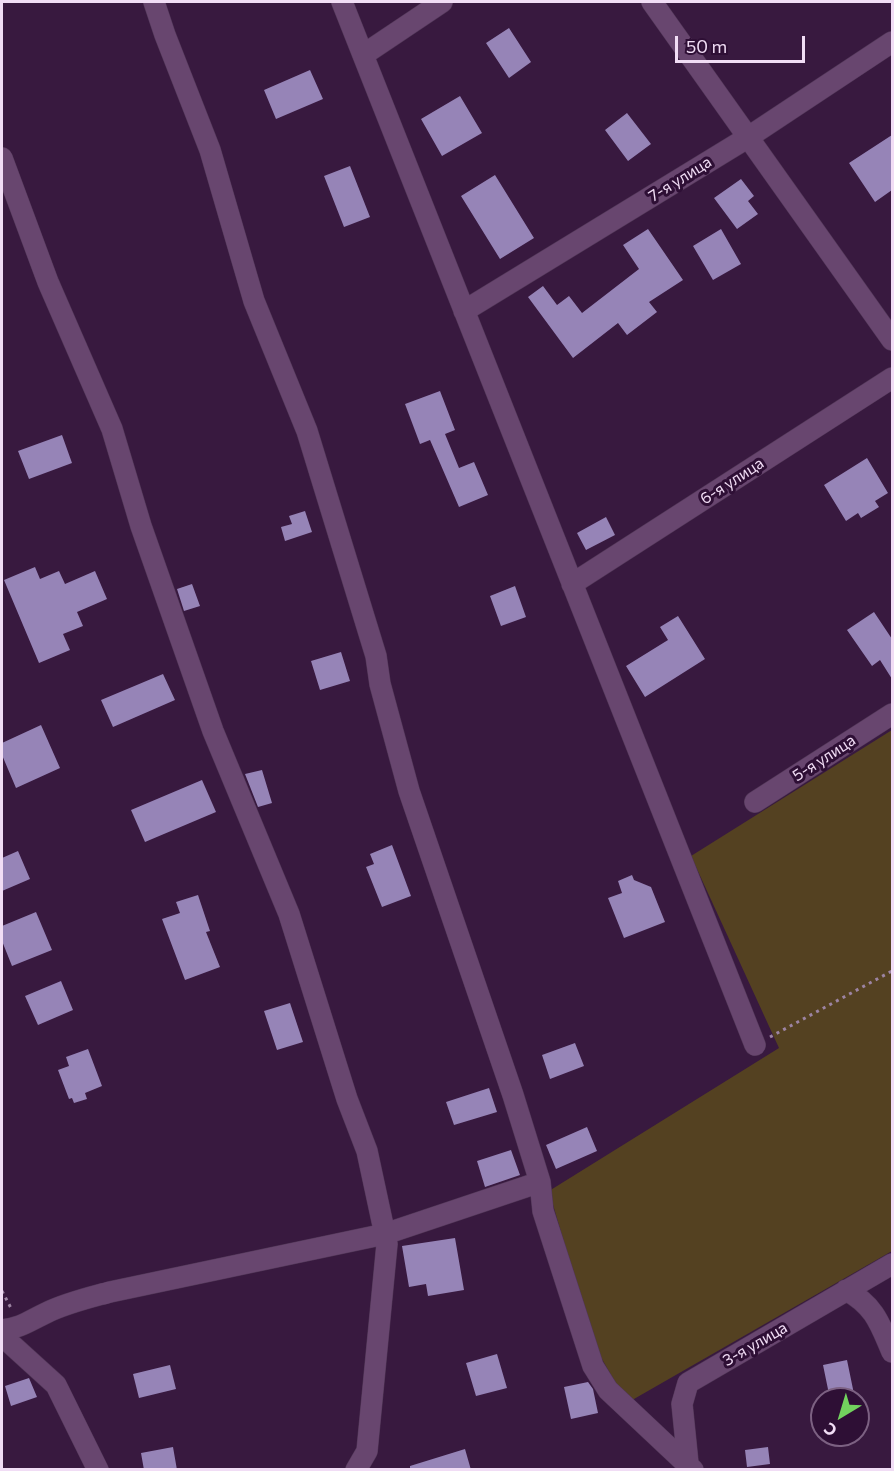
<!DOCTYPE html>
<html>
<head>
<meta charset="utf-8">
<style>
	body { margin:0 }
	#map { position:relative; width:894px; height:1471px; overflow:hidden; background:#38193f; font-family:Commissioner,sans-serif }
	canvas { display:block }
	.frame { position:absolute; inset:0; border:3px solid #f1ddf5; pointer-events:none }
	.north { position:absolute; left:810px; top:1387px; width:60px; height:60px; box-sizing:border-box; background:#2e0f35; border:2px solid #7c6182; border-radius:50%; rotate:218deg; font-size:16px; font-weight:700; line-height:24px; text-align:center; color:#f1ddf5 }
	.north::after { content:''; display:block; margin:auto; width:21px; height:27px; background:#72d25e; clip-path:polygon(50% 0,100% 100%,50% 72%,0 100%) }
	.scale { position:absolute; left:675px; top:36px; width:130px; height:27px; box-sizing:border-box; border:3px solid #f1ddf5; border-top:0; padding-left:8px; font-size:18px; line-height:21px; white-space:nowrap; color:#f1ddf5; -webkit-text-stroke:4px #2e0f35; paint-order:stroke }
</style>
</head>
<body>
<div id="map">
<canvas width="894" height="1471"></canvas>
<div class="frame"></div>
<div class="north">С</div>
<div class="scale">50 m</div>
</div>
<script>
const ctx = document.querySelector('canvas').getContext('2d');
ctx.lineJoin = 'round';
function fillPath(path, color) { ctx.fillStyle = color; ctx.fill(path, 'evenodd'); }
function stroke(path, color, width, dash) { ctx.strokeStyle = color; ctx.lineWidth = width; ctx.lineCap = dash ? 'butt' : 'round'; ctx.setLineDash(dash || []); ctx.stroke(path); }
function label(font, color, halo, rows, align = 'center') {
  ctx.font = font + ' Commissioner,sans-serif'; ctx.lineWidth = 6; ctx.setLineDash([]); ctx.textBaseline = 'middle'; ctx.strokeStyle = halo; ctx.fillStyle = color; for (const [text, x, y, turn = 0] of rows) {
    ctx.save(); ctx.translate(x, y); ctx.rotate((+turn || 0) * Math.PI / 180); ctx.textAlign = isNaN(turn) ? turn : align; if (halo) ctx.strokeText(text, 0, 0); ctx.fillText(text, 0, 0); ctx.restore();
  }
}
fillPath(new Path2D(`
	M 892,730 L 892,1251 L 627,1403 L 594,1345 L 549,1191 L 779,1048 L 691,856 Z`), '#544121');
fillPath(new Path2D(`
	M 509,28 L 531,62 L 509,78 L 486,43 Z
	M 310,70 L 323,99 L 276,119 L 264,90 Z
	M 460,96 L 482,133 L 442,156 L 421,119 Z
	M 627,113 L 651,144 L 628,161 L 605,130 Z
	M 892,135 L 892,190 L 875,202 L 849,163 Z
	M 350,166 L 370,217 L 344,227 L 324,176 Z
	M 495,175 L 534,238 L 500,259 L 461,196 Z
	M 741,179 L 754,196 L 748,201 L 758,214 L 737,229 L 714,198 Z
	M 648,229 L 683,280 L 649,302 L 657,312 L 627,335 L 618,323 L 573,358 L 528,297 L 543,286 L 557,305 L 569,296 L 582,313 L 639,269 L 623,245 Z
	M 721,229 L 741,264 L 713,280 L 693,246 Z
	M 440,391 L 455,430 L 445,434 L 459,468 L 474,462 L 488,495 L 459,507 L 430,440 L 420,444 L 405,404 Z
	M 62,435 L 72,463 L 29,479 L 18,451 Z
	M 867,458 L 888,493 L 875,501 L 879,507 L 861,518 L 858,513 L 846,521 L 824,485 Z
	M 305,511 L 312,532 L 285,541 L 281,527 L 292,524 L 289,516 Z
	M 606,517 L 615,535 L 586,550 L 577,533 Z
	M 35,567 L 40,579 L 59,571 L 65,584 L 95,571 L 107,599 L 77,612 L 83,626 L 63,634 L 70,650 L 39,663 L 4,580 Z
	M 192,584 L 200,606 L 184,611 L 177,589 Z
	M 515,586 L 526,617 L 501,626 L 490,596 Z
	M 874,612 L 892,639 L 892,679 L 880,660 L 872,666 L 847,630 Z
	M 678,616 L 705,659 L 645,697 L 626,666 L 668,640 L 660,627 Z
	M 341,652 L 350,681 L 320,690 L 311,661 Z
	M 163,674 L 175,700 L 113,727 L 101,700 Z
	M 41,725 L 60,768 L 16,788 L 2,755 L 2,743 Z
	M 262,770 L 272,803 L 258,807 L 245,774 Z
	M 202,780 L 216,812 L 145,842 L 131,810 Z
	M 392,845 L 411,896 L 382,907 L 366,867 L 374,864 L 370,854 Z
	M 18,851 L 30,879 L 2,891 L 2,858 Z
	M 632,875 L 634,880 L 651,887 L 665,922 L 624,938 L 608,898 L 622,893 L 618,881 Z
	M 198,895 L 210,931 L 206,932 L 220,967 L 185,980 L 162,919 L 180,913 L 176,902 Z
	M 36,912 L 52,950 L 12,966 L 2,941 L 2,926 Z
	M 61,981 L 73,1010 L 38,1025 L 25,996 Z
	M 290,1003 L 303,1042 L 277,1050 L 264,1011 Z
	M 575,1043 L 584,1066 L 550,1079 L 542,1055 Z
	M 88,1049 L 102,1086 L 85,1093 L 87,1099 L 74,1103 L 72,1098 L 69,1099 L 58,1070 L 69,1066 L 66,1057 Z
	M 489,1088 L 497,1112 L 454,1125 L 446,1102 Z
	M 587,1127 L 597,1151 L 556,1169 L 546,1145 Z
	M 511,1150 L 520,1175 L 485,1187 L 477,1161 Z
	M 455,1238 L 464,1290 L 428,1296 L 426,1284 L 409,1287 L 402,1246 Z
	M 497,1354 L 507,1388 L 476,1396 L 466,1363 Z
	M 847,1360 L 854,1394 L 830,1399 L 823,1365 Z
	M 170,1365 L 176,1389 L 139,1398 L 133,1374 Z
	M 29,1378 L 37,1397 L 11,1406 L 5,1386 Z
	M 588,1382 L 593,1389 L 598,1413 L 571,1419 L 564,1387 Z
	M 173,1447 L 177,1470 L 144,1470 L 141,1453 Z
	M 768,1447 L 770,1464 L 747,1467 L 745,1450 Z
	M 465,1449 L 471,1470 L 410,1470 L 410,1466 Z`), '#9684b7');
const minor = new Path2D(`
	M 154,2 L 165,35 L 210,150 L 254,301 L 307,431 L 376,656 L 380,684 L 409,791 L 513,1095 L 540,1182 L 543,1211 L 593,1366 L 608,1390 L 693,1470
	M 342,2 L 755,1045
	M 652,2 L 892,340
	M 363,55 L 442,2
	M 2,158 L 48,282 L 112,429 L 141,526 L 213,731 L 289,914 L 347,1099 L 367,1151 L 387,1244 L 367,1451 L 356,1470
	M 464,311 L 747,138 L 892,42
	M 572,584 L 892,378
	M 755,802 L 892,714
	M 846,1290 C 875,1306 880,1324 892,1352
	M 2,1330 C 23,1327 27,1322 46,1313 C 66,1303 88,1298 110,1292 L 385,1234 L 540,1182
	M 2,1336 L 56,1385 L 98,1470
	M 688,1463 L 682,1404 L 688,1383 L 892,1264`);
stroke(minor, '#513757', 22);
stroke(new Path2D(`
	M 770,1037 L 892,971
	M 2,1291 L 12,1310`), '#9d84a3', 3, [3, 4.5]);
stroke(minor, '#68466f', 21);
label('16px', '#f1ddf5', '#2e0f35', [
	["7-я улица",680,179,-32],
	["6-я улица",732,481,-33],
	["5-я улица",824,758,-33],
	["3-я улица",755,1344,-30]
]);
</script>
</body>
</html>
